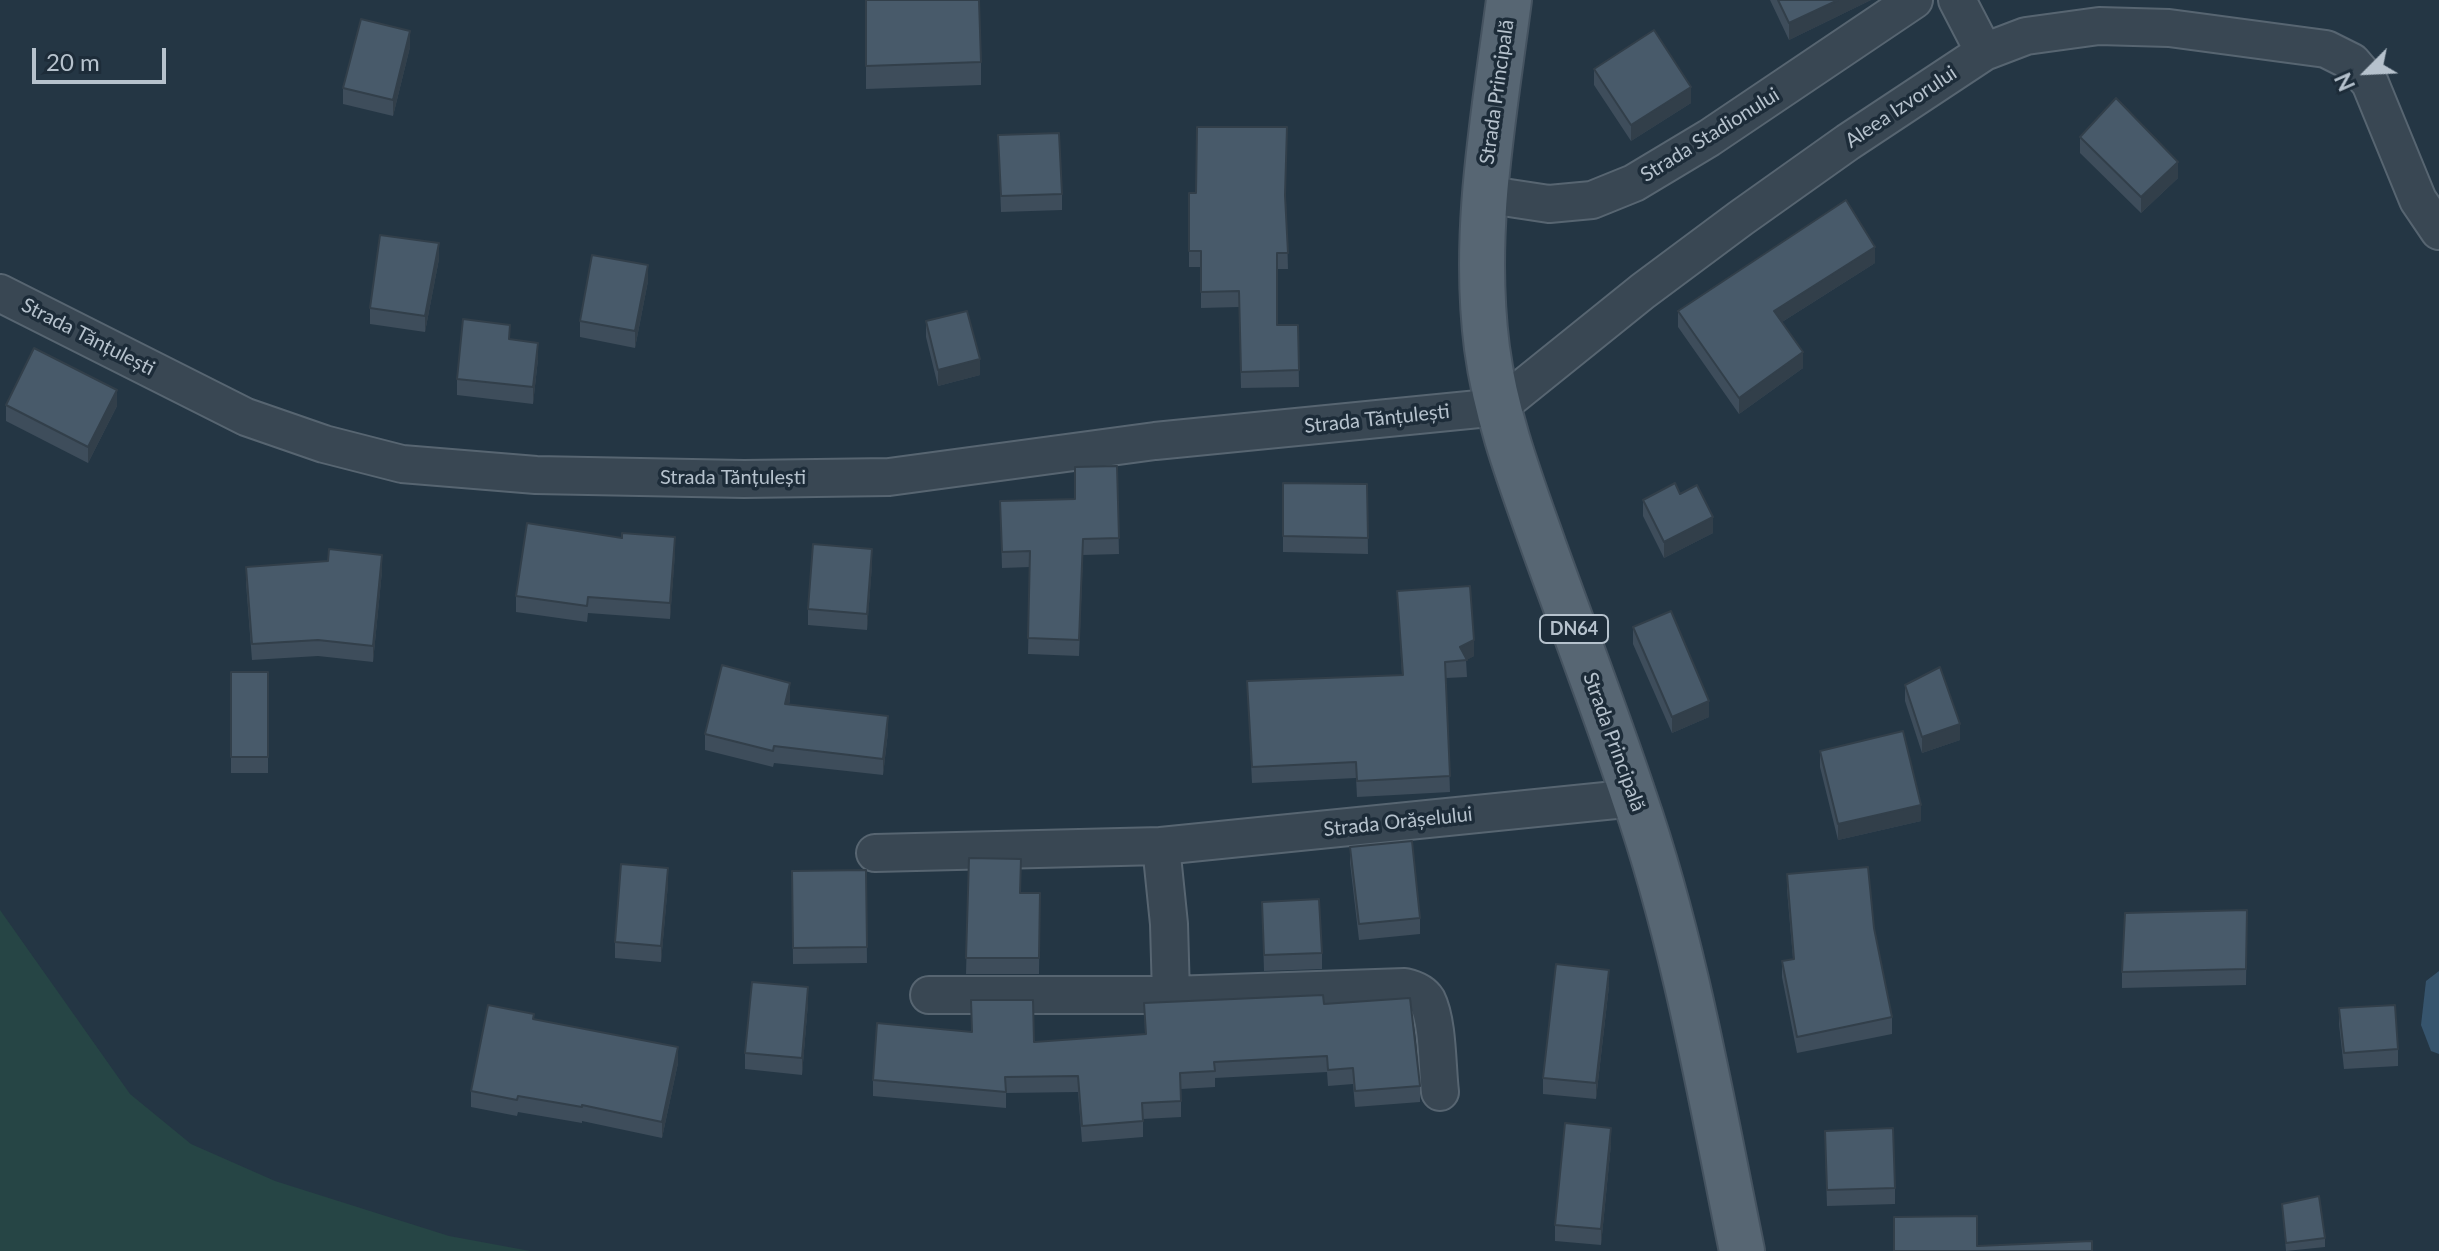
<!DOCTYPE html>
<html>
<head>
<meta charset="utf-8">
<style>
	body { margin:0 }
	#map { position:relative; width:2439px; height:1251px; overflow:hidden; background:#243644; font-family:Lato,sans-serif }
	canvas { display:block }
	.north { position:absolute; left:2327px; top:32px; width:80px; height:80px; -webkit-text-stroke:6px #1d2c39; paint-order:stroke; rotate:246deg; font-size:22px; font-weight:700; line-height:32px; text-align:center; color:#b6c2cd }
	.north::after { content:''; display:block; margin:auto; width:28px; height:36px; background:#b6c2cd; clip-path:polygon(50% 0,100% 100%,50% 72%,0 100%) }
	.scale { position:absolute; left:32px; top:48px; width:134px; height:36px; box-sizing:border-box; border:4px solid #b6c2cd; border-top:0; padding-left:10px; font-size:24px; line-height:28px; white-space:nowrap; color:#b6c2cd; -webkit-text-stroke:6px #1d2c39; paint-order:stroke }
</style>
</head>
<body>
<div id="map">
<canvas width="2439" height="1251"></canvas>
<div class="north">N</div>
<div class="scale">20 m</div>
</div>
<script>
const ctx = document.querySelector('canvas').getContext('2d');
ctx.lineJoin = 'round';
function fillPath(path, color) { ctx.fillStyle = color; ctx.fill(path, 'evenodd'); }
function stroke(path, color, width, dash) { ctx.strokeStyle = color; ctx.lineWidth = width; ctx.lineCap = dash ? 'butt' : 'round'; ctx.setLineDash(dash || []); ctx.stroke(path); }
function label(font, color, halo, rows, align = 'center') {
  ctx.font = font + ' Lato,sans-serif'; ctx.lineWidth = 7; ctx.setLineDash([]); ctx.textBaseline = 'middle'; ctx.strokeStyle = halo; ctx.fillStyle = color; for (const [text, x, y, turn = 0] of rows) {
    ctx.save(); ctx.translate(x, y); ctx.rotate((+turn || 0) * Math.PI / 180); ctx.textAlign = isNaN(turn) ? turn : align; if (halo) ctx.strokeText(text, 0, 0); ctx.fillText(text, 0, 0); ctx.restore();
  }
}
fillPath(new Path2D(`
	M 0,910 L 130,1094 L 191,1144 L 275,1181 L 449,1236 L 530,1251 L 0,1251 Z`), '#264545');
fillPath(new Path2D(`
	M 2439,971 L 2439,1054 L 2431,1051 L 2421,1025 L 2426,981 Z`), '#36546d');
const minor = new Path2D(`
	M 1957,0 L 1984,52
	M 1483,194 L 1549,204 L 1592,200 L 1634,183 L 1709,138 L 1914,0
	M 0,293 L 246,417 L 324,444 L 402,464 L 536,475 L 744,479 L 889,477 L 1155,441 L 1499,407 L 1643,291 L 1741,218 L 1848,142 L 1984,52 L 2026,36 L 2099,26 L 2169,28 L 2326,49 L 2352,62 L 2370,83 L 2418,200 L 2439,231
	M 1161,846 L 1169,924 L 1171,995
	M 875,853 L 1161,846 L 1635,798
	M 929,995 L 1171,995 L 1405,987 C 1414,989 1422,992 1427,1000 C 1438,1022 1437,1067 1440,1092`);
const primary = new Path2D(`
	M 1509,0 C 1494,116 1472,231 1487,348 C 1496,417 1521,482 1544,547 C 1574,630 1606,713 1634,797 C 1685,944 1711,1099 1742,1251`);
stroke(minor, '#576571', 40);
stroke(primary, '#455360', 48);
stroke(minor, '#394753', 36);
stroke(primary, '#576673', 44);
fillPath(new Path2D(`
	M 866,0 L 981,62 L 981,85 L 866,89 Z
	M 1770,0 L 1871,0 L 1789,40 Z
	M 410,47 L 393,116 L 343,104 L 343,88 Z
	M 1594,69 L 1691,103 L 1631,141 L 1594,85 Z
	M 998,135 L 1062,194 L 1062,210 L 1001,212 Z
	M 2080,137 L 2178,178 L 2141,213 L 2080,153 Z
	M 1189,193 L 1286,200 L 1288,269 L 1277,269 L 1277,325 L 1298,325 L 1299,387 L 1241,388 L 1239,307 L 1201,308 L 1201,267 L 1189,267 Z
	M 439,259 L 425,332 L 370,324 L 370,308 Z
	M 1875,263 L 1782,322 L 1803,368 L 1739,414 L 1678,327 L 1678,311 Z
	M 648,281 L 635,348 L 580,337 L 580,321 Z
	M 926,321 L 980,375 L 938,386 L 926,337 Z
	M 538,359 L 533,404 L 457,395 L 457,379 Z
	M 6,405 L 117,406 L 88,463 L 6,421 Z
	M 1117,466 L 1119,554 L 1083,555 L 1079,656 L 1028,654 L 1030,567 L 1002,568 L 1000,501 L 1075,499 Z
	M 1283,483 L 1367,484 L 1368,554 L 1283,552 Z
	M 1680,494 L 1713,533 L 1664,558 L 1643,516 L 1643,500 Z
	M 675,553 L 670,619 L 588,613 L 587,622 L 516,612 L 516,596 Z
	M 872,565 L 867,630 L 808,625 L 808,609 Z
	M 246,567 L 382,571 L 373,662 L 318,656 L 252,660 L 246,583 Z
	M 1397,591 L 1474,656 L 1466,660 L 1467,677 L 1446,678 L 1450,792 L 1357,797 L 1356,778 L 1252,783 L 1247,681 L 1402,675 Z
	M 1633,627 L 1709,717 L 1672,733 L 1633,644 Z
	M 231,672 L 268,672 L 268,773 L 231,773 Z
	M 1905,685 L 1960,740 L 1922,753 L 1905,701 Z
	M 790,699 L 789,705 L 888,732 L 883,775 L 774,763 L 773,767 L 705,750 L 705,734 Z
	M 1820,751 L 1921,821 L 1838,840 L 1820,767 Z
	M 1350,847 L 1420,918 L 1420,934 L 1359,940 L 1350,863 Z
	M 969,858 L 1021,893 L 1040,893 L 1039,974 L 966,974 Z
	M 866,870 L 867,963 L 793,964 L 792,871 Z
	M 1787,874 L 1874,928 L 1892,1017 L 1892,1034 L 1797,1053 L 1782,977 L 1782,961 L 1793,959 L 1787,890 Z
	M 668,884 L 661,962 L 615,958 L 615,942 Z
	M 1262,902 L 1322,953 L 1322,969 L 1264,971 Z
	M 2247,910 L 2246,985 L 2122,988 L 2122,972 Z
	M 1609,986 L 1596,1099 L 1543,1094 L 1543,1078 Z
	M 808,1003 L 802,1075 L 745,1069 L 745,1053 Z
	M 1144,1003 L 1324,1004 L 1420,1086 L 1420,1102 L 1355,1107 L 1353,1084 L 1328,1086 L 1327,1072 L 1215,1078 L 1215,1087 L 1181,1089 L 1181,1117 L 1143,1119 L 1143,1137 L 1082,1142 L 1078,1092 L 1006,1093 L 1006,1108 L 873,1096 L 873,1080 L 972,1031 L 1034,1042 L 1145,1034 Z
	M 2339,1008 L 2398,1049 L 2398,1066 L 2344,1069 L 2339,1024 Z
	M 534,1020 L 678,1063 L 662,1138 L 582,1121 L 582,1123 L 518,1112 L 517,1116 L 471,1107 L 471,1091 Z
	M 1611,1144 L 1601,1245 L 1555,1241 L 1555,1225 Z
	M 1825,1147 L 1895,1188 L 1895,1204 L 1827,1206 Z
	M 2282,1204 L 2325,1238 L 2325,1247 L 2286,1251 Z`), '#3e4d5b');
fillPath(new Path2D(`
	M 1838,0 L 1871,0 L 1789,40 L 1789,23 Z
	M 410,31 L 410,47 L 393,116 L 393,100 Z
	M 1691,87 L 1691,103 L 1631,141 L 1631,125 Z
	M 2178,162 L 2178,178 L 2141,213 L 2141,197 Z
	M 439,243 L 439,259 L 425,332 L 425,316 Z
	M 1875,247 L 1875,263 L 1774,327 L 1774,311 Z
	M 648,265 L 648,281 L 635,348 L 635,331 Z
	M 538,343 L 538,359 L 533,404 L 533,387 Z
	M 1803,352 L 1803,368 L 1739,414 L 1739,398 Z
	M 980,359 L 980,375 L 938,386 L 938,370 Z
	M 117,390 L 117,406 L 88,463 L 88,447 Z
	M 1713,517 L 1713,533 L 1664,558 L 1664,542 Z
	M 675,537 L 675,553 L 670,619 L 670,603 Z
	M 872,549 L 872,565 L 867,630 L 867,614 Z
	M 382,555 L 382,571 L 373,662 L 373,646 Z
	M 1474,640 L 1474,656 L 1465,661 L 1460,647 Z
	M 790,683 L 790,699 L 785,720 L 785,704 Z
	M 1709,701 L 1709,717 L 1672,733 L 1672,717 Z
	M 888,716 L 888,732 L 883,775 L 883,759 Z
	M 1960,724 L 1960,740 L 1922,753 L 1922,737 Z
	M 1921,805 L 1921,821 L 1838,840 L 1838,824 Z
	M 668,868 L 668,884 L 661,962 L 661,946 Z
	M 1609,970 L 1609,986 L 1596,1099 L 1596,1083 Z
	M 808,987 L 808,1003 L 802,1075 L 802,1058 Z
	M 678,1047 L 678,1063 L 662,1138 L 662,1122 Z
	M 1611,1128 L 1611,1144 L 1601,1245 L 1601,1229 Z`), '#323f4a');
const building = new Path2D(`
	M 866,0 L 979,0 L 981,62 L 866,66 Z
	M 1778,0 L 1838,0 L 1789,23 Z
	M 361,19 L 410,31 L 393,100 L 343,88 Z
	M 1654,30 L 1691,87 L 1631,125 L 1594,69 Z
	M 2116,98 L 2178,162 L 2141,197 L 2080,137 Z
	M 1197,127 L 1287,127 L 1285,195 L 1288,253 L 1277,253 L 1277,325 L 1298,325 L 1299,370 L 1241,372 L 1239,291 L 1201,292 L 1201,251 L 1189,251 L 1189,193 L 1196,193 Z
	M 1059,133 L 1062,194 L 1001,196 L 998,135 Z
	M 1846,200 L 1875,247 L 1774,311 L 1803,352 L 1739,398 L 1678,311 Z
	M 380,235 L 439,243 L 425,316 L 370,308 Z
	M 592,255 L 648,265 L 635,331 L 580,321 Z
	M 967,311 L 980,359 L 938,370 L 926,321 Z
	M 463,319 L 510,325 L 509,339 L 538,343 L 533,387 L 457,379 Z
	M 34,348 L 117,390 L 88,447 L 6,405 Z
	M 1117,466 L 1119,538 L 1083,539 L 1079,640 L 1028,638 L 1030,551 L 1002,552 L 1000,501 L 1075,499 L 1075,467 Z
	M 1283,483 L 1367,484 L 1368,538 L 1283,536 Z
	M 1675,483 L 1680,494 L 1697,485 L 1713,517 L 1664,542 L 1643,500 Z
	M 527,523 L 622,538 L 622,533 L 675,537 L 670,603 L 588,597 L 587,606 L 516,596 Z
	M 813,544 L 872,549 L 867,614 L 808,609 Z
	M 329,549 L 382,555 L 373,646 L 318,640 L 252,644 L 246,567 L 328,561 Z
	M 1470,586 L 1474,640 L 1460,647 L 1467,660 L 1445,662 L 1450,776 L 1357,781 L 1356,762 L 1252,767 L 1247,681 L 1403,675 L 1397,591 Z
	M 1671,611 L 1709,701 L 1672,717 L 1633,627 Z
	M 722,665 L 790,683 L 785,704 L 888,716 L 883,759 L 774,746 L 773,751 L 705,734 Z
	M 1940,667 L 1960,724 L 1922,737 L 1905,685 Z
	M 231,672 L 268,672 L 268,757 L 231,757 Z
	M 1903,731 L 1921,805 L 1838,824 L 1820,751 Z
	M 1412,841 L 1420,918 L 1359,924 L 1350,847 Z
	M 969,858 L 1021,859 L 1020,893 L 1040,893 L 1039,958 L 966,958 Z
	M 621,864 L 668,868 L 661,946 L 615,942 Z
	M 1868,867 L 1874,928 L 1892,1017 L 1797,1037 L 1782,961 L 1794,959 L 1787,874 Z
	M 866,870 L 867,947 L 793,948 L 792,871 Z
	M 1319,899 L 1322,953 L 1264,955 L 1262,902 Z
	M 2247,910 L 2246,969 L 2122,972 L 2125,913 Z
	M 1556,964 L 1609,970 L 1596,1083 L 1543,1078 Z
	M 752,982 L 808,987 L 802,1058 L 745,1053 Z
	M 1323,995 L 1324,1004 L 1410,998 L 1420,1086 L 1355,1091 L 1353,1068 L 1328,1070 L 1327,1056 L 1214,1062 L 1215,1071 L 1180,1073 L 1181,1101 L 1142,1103 L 1143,1121 L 1082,1126 L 1078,1076 L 1005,1077 L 1006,1092 L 873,1080 L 877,1023 L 972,1032 L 971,1000 L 1033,1000 L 1034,1042 L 1146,1034 L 1144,1003 Z
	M 488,1005 L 534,1014 L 533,1019 L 678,1047 L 662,1122 L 582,1105 L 582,1107 L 518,1096 L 517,1100 L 471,1091 Z
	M 2395,1005 L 2398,1049 L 2344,1053 L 2339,1008 Z
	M 1565,1123 L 1611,1128 L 1601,1229 L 1555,1225 Z
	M 1893,1128 L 1895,1188 L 1827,1190 L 1825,1131 Z
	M 2319,1196 L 2325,1238 L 2286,1243 L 2282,1204 Z
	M 1977,1216 L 1977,1246 L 2092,1241 L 2092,1251 L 1894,1251 L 1894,1217 Z`);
fillPath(building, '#485a6a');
stroke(building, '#323f4a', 2);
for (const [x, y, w] of [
	[1574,629,68]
]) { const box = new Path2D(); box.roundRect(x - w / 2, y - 14, w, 28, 6); ctx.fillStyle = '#1d2c39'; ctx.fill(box); stroke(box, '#b6c2cd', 2); }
label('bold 18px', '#b6c2cd', null, [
	["DN64",1574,629]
]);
label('20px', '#b6c2cd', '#1d2c39', [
	["Strada Principală",1497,92,-82],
	["Aleea Izvorului",1901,107,-34],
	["Strada Stadionului",1710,135,-32],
	["Strada Tănțulești",88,337,27],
	["Strada Tănțulești",1377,419,-6],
	["Strada Tănțulești",733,478],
	["Strada Principală",1614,742,70],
	["Strada Orășelului",1398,822,-6]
]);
</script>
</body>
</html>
